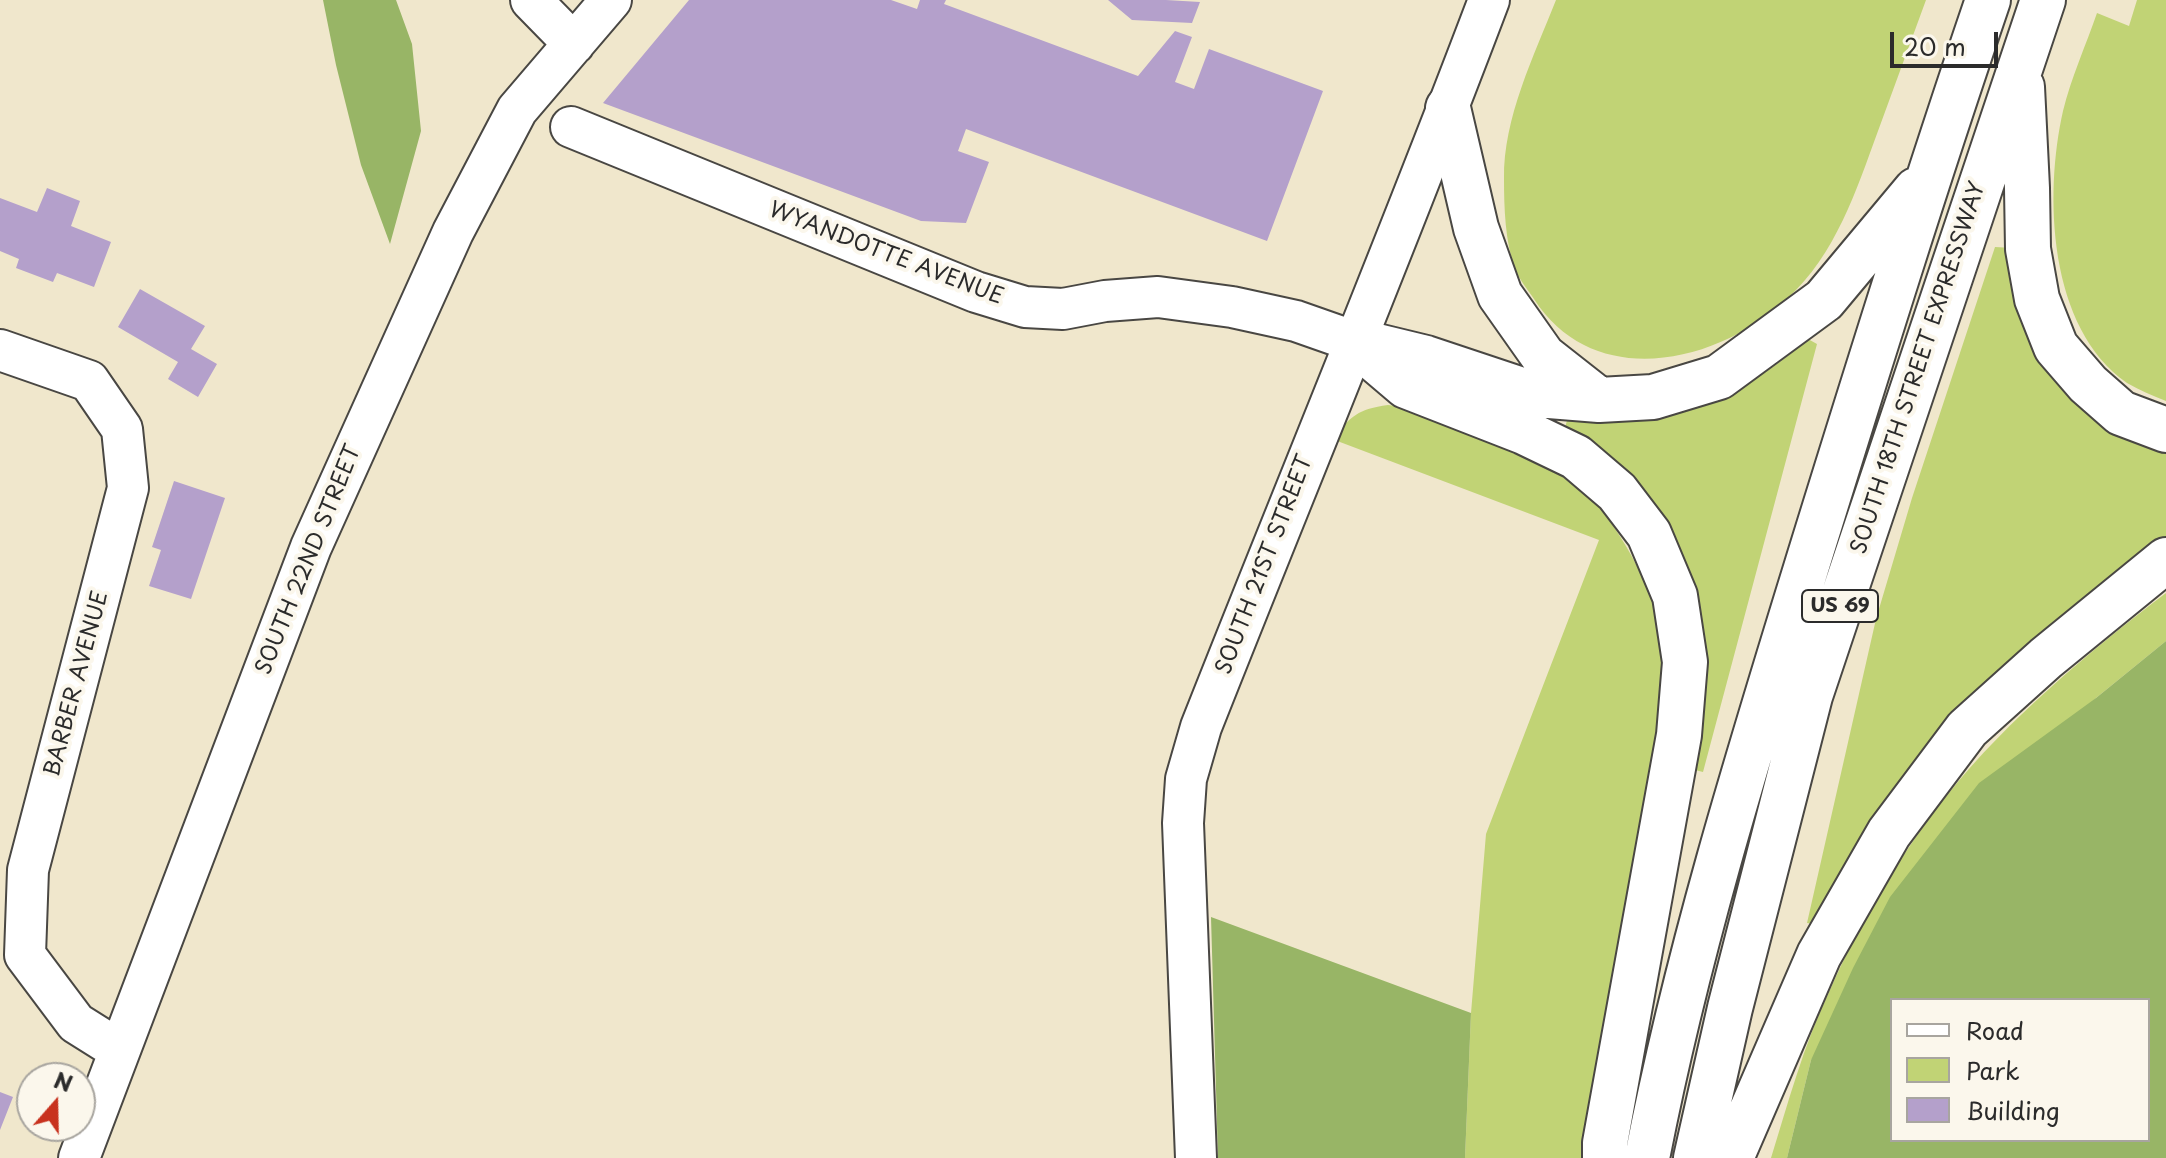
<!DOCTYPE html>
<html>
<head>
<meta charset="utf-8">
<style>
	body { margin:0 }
	#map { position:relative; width:2166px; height:1158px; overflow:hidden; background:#f0e7cc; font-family:"Playpen Sans",sans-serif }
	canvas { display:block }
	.legend { position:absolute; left:1890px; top:998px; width:260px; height:144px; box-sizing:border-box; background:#fbf7ec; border:2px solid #a8a59f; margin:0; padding:10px 14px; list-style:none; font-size:24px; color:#2b2b2b }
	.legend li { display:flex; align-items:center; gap:16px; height:40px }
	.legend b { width:40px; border:2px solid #a8a59f }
	.north { position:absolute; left:16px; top:1062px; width:80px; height:80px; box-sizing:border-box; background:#fbf7ec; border:2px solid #a8a59f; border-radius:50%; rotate:20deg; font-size:22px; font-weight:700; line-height:32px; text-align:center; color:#2b2b2b }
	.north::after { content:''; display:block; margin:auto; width:28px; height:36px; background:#c8321e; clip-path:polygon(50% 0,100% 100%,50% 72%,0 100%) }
	.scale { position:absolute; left:1890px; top:32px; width:108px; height:36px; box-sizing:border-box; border:4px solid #2b2b2b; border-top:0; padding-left:10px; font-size:24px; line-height:28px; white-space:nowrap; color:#2b2b2b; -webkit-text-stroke:6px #fbf7ec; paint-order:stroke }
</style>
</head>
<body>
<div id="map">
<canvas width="2166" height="1158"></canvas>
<ul class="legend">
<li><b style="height:10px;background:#fff"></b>Road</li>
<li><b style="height:22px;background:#c1d375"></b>Park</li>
<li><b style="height:22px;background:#b4a0cb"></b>Building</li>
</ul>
<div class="north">N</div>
<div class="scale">20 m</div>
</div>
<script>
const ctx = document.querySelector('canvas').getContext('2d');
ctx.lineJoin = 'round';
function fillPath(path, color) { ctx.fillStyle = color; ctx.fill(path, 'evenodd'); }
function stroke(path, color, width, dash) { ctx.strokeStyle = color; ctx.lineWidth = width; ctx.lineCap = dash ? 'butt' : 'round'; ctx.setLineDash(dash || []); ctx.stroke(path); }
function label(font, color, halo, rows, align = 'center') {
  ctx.font = font + ' "Playpen Sans",sans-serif'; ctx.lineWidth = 8; ctx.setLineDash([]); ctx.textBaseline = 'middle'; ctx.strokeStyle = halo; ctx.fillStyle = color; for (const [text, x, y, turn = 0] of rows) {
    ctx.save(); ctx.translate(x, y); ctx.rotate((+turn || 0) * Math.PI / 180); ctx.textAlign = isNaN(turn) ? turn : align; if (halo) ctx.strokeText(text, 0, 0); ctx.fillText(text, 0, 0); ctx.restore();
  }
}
fillPath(new Path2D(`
	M 1556,0 L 1926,0 C 1910,44 1894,87 1878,131 C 1856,191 1836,254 1787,299 C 1717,364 1594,392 1534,299 C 1528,290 1519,279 1515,269 C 1505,242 1504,207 1504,179 C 1503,118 1534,56 1556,0 Z
	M 2137,0 L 2166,0 L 2166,401 C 2153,396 2139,390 2127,383 C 2048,328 2044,195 2063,111 C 2071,78 2086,45 2097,13 L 2129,26 Z
	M 1995,247 L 2012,248 L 2017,290 L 2166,450 L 2166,543 L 1996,678 L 1820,925 L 1807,923 L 1876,619 L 1912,498 Z
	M 1808,339 L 1817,344 L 1703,772 L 1687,768 L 1701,665 L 1564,431 L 1568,417 C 1596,417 1627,420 1655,416 C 1713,408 1765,377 1808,339 Z
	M 1388,405 L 1406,407 C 1458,428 1543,454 1583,489 C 1610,514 1646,575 1655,610 C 1664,642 1663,675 1662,707 L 1584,1158 L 1465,1158 L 1471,1013 L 1486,834 L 1599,540 L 1332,439 C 1351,416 1358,409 1388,405 Z
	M 2166,593 L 2166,641 L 2096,698 L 1811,1060 L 1787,1158 L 1771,1158 C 1788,1103 1804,1044 1829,992 C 1860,922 1900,854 1948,794 C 2007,720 2091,650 2166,593 Z`), '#c1d375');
fillPath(new Path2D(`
	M 323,0 L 396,0 L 412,44 L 421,131 L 390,244 L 361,165 L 336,65 Z
	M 2166,641 L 2166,1158 L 1787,1158 L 1811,1060 L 1853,968 L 1890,897 L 1979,783 L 2096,698 ZM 2148,1000 L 2148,1140 L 1892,1140 L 1892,1000 Z
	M 1211,917 L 1471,1013 L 1465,1158 L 1218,1158 Z`), '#98b566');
fillPath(new Path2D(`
	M 689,0 L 891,0 L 917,9 L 920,0 L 946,0 L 944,4 L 1138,76 L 1175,31 L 1192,37 L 1175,82 L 1194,89 L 1209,49 L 1323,91 L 1267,241 L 966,129 L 958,151 L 989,162 L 966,223 L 921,221 L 603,103 Z
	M 1108,0 L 1166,0 L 1200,2 L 1192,23 L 1132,20 Z
	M 47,188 L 80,201 L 71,226 L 111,242 L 94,287 L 57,273 L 53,282 L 16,268 L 19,259 L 0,251 L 0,198 L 37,212 Z
	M 140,289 L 205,326 L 191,349 L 217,364 L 198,397 L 168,379 L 178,362 L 118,327 Z
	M 174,481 L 225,498 L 191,599 L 149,586 L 161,550 L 152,547 Z
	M 0,1092 L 13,1097 L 0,1130 Z`), '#b4a0cb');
const street = new Path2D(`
	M 531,0 L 574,44
	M 571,127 L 976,292 L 1025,307 L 1063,309 L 1105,301 L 1158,297 L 1232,307 L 1296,321 L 1353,341
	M 0,350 L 89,381 L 122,429 L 128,488 L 28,870 L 25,955 L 76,1023 L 119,1050
	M 79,1158 L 311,547 L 453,232 L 517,110 L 611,0
	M 1196,1158 L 1183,823 L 1186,779 L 1201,727 C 1297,484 1397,244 1489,0`);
const highway = new Path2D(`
	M 2022,87 L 2027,188 L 2028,249 L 2037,299 L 2056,347 L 2088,384 L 2121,413 L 2166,430
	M 1448,108 L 1476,228 L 1500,295 L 1543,356 L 1599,400
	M 1353,341 L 1406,386 L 1524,432 L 1576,457 L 1617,492 L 1649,534 L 1675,596 L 1685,662 L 1679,735 L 1605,1143 L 1605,1158
	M 1360,342 L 1426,358 L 1537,395 L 1599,400 L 1653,397 L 1719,377 L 1824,300 L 1916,190
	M 1647,1158 C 1687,952 1750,750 1812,549 C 1869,365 1926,182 1988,0
	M 1696,1158 L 1730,1008 L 1810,696 L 2043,0
	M 1731,1158 L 1819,955 L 1889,833 L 1967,729 L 2046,658 L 2166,560`);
stroke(street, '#494743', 44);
stroke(highway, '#494743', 48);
stroke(street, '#fff', 40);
stroke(highway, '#fff', 44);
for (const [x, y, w] of [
	[1840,606,76]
]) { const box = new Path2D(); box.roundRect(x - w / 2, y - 16, w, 32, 6); ctx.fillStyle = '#fbf7ec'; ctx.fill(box); stroke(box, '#2b2b2b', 2); }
label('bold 20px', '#2b2b2b', null, [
	["US 69",1840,606]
]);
label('22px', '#2b2b2b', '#fbf7ec', [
	["WYANDOTTE AVENUE",886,254,21],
	["SOUTH 18TH STREET EXPRESSWAY",1919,368,-72],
	["SOUTH 22ND STREET",309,560,-68],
	["SOUTH 21ST STREET",1265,565,-69],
	["BARBER AVENUE",77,684,-75]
]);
</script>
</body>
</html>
